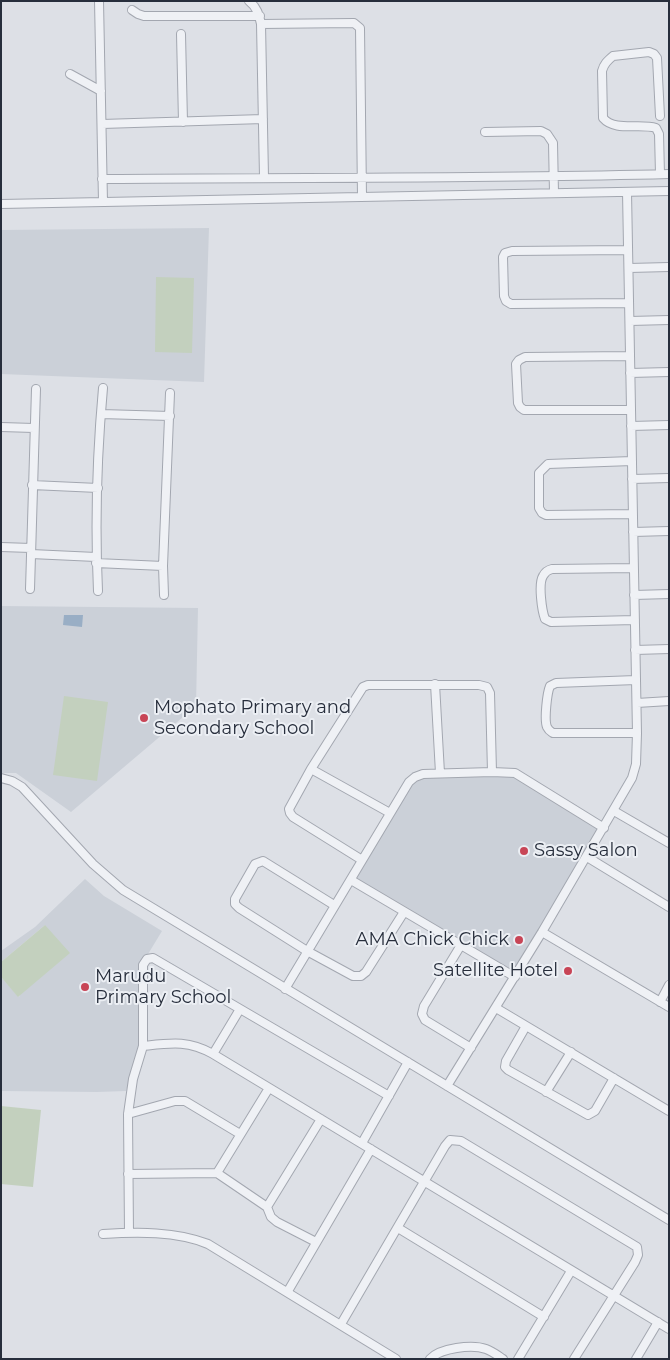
<!DOCTYPE html>
<html>
<head>
<meta charset="utf-8">
<style>
	body { margin:0 }
	#map { position:relative; width:670px; height:1360px; overflow:hidden; background:#dde0e6; font-family:Montserrat,sans-serif }
	canvas { display:block }
	.frame { position:absolute; inset:0; border:2px solid #272e3c; pointer-events:none }
</style>
</head>
<body>
<div id="map">
<canvas width="670" height="1360"></canvas>
<div class="frame"></div>
</div>
<script>
const ctx = document.querySelector('canvas').getContext('2d');
ctx.lineJoin = 'round';
function fillPath(path, color) { ctx.fillStyle = color; ctx.fill(path, 'evenodd'); }
function stroke(path, color, width, dash) { ctx.strokeStyle = color; ctx.lineWidth = width; ctx.lineCap = dash ? 'butt' : 'round'; ctx.setLineDash(dash || []); ctx.stroke(path); }
function label(font, color, halo, rows, align = 'center') {
  ctx.font = font + ' Montserrat,sans-serif'; ctx.lineWidth = 4; ctx.setLineDash([]); ctx.textBaseline = 'middle'; ctx.strokeStyle = halo; ctx.fillStyle = color; for (const [text, x, y, turn = 0] of rows) {
    ctx.save(); ctx.translate(x, y); ctx.rotate((+turn || 0) * Math.PI / 180); ctx.textAlign = isNaN(turn) ? turn : align; if (halo) ctx.strokeText(text, 0, 0); ctx.fillText(text, 0, 0); ctx.restore();
  }
}
fillPath(new Path2D(`
	M 209,228 L 204,382 L 1,374 L 1,230 Z
	M 1,606 L 198,608 L 196,706 L 71,812 L 16,773 L 1,773 Z
	M 506,772 L 604,828 L 515,977 L 351,880 L 415,777 Z
	M 85,879 L 104,896 L 162,931 L 139,969 L 140,1048 L 126,1091 L 97,1092 L 1,1091 L 1,977 L 19,997 L 45,925 L 1,962 L 1,951 L 35,927 Z`), '#cbd0d8');
fillPath(new Path2D(`
	M 156,277 L 194,278 L 192,353 L 155,352 Z
	M 64,696 L 108,702 L 97,781 L 53,775 Z
	M 45,925 L 70,953 L 18,997 L 1,977 L 1,962 Z
	M 1,1106 L 41,1110 L 33,1187 L 1,1184 Z`), '#c3d0be');
fillPath(new Path2D(`
	M 64,615 L 83,615 L 82,627 L 63,625 Z`), '#99aec5');
const minor = new Path2D(`
	M 99,1 L 103,202
	M 249,1 C 257,7 259,15 261,24 L 264,177
	M 132,10 L 138,14 L 144,16 L 260,16
	M 261,24 L 354,23 L 360,28 L 362,197
	M 181,34 L 183,122
	M 70,74 L 101,91
	M 660,116 L 657,58 L 654,54 L 649,52 L 613,56 C 607,61 604,64 602,71 L 603,118 C 615,132 640,123 656,128 L 659,134 L 660,174
	M 102,124 L 263,119
	M 485,132 L 541,131 L 547,134 L 553,143 L 554,193
	M 102,179 C 291,177 480,179 669,174
	M 1,204 L 669,191
	M 628,250 L 512,251 L 505,253 L 503,257 L 504,296 L 506,301 L 511,304 L 629,303
	M 629,268 L 669,267
	M 630,321 L 669,320
	M 630,356 L 525,357 L 519,360 L 516,364 L 518,403 L 520,407 L 524,410 L 631,410
	M 630,373 L 669,372
	M 101,414 L 170,416
	M 631,426 L 669,425
	M 1,427 L 34,428
	M 632,461 L 548,464 L 539,473 L 539,508 L 542,513 L 546,515 L 633,514
	M 632,479 L 669,478
	M 32,485 L 98,488
	M 633,532 L 669,531
	M 1,547 L 31,548
	M 31,554 L 96,557
	M 96,563 L 163,566
	M 634,568 L 552,569 C 548,570 545,572 543,576 C 538,584 542,611 545,619 L 551,622 L 635,620
	M 30,589 L 36,389
	M 98,591 C 95,526 97,454 103,388
	M 164,595 L 163,566 L 170,393
	M 634,595 L 669,594
	M 635,650 L 669,649
	M 636,680 L 556,683 L 550,686 C 547,693 544,720 547,727 C 549,731 550,731 553,733 L 637,733
	M 435,684 L 440,773
	M 637,703 L 669,701
	M 311,769 L 390,813
	M 1,778 L 12,781 L 22,787 L 93,864 L 123,890 L 669,1220
	M 614,811 L 669,843
	M 587,857 L 669,907
	M 362,860 L 293,817 L 290,813 L 289,809 L 311,769 L 363,687 L 368,685 L 479,685 L 487,687 L 490,693 L 492,772
	M 351,880 L 515,977
	M 334,905 L 263,861 L 255,864 L 235,899 L 235,904 L 239,908 L 307,951 L 353,976 L 361,976 L 366,972 L 404,912
	M 542,932 L 669,1007
	M 461,945 L 424,1006 L 422,1014 L 425,1020 L 471,1048
	M 285,989 L 409,782 L 415,777 L 423,774 L 492,772 L 515,773 L 604,828
	M 660,1002 L 669,985
	M 496,1008 L 669,1111
	M 526,1026 L 506,1061 L 505,1067 L 508,1070 L 588,1115 L 595,1111 L 614,1078
	M 143,1046 L 143,965 L 147,959 L 153,958 L 389,1096
	M 213,1054 L 240,1009
	M 447,1086 L 542,932 L 632,778 L 636,764 L 637,733 L 627,192
	M 546,1092 L 571,1052
	M 128,1114 L 175,1101 L 185,1101 L 240,1134
	M 362,1143 L 408,1062
	M 217,1173 L 269,1088
	M 128,1174 L 217,1173 L 267,1207 L 271,1217 L 277,1222 L 316,1242
	M 267,1207 L 321,1119
	M 398,1228 L 544,1317
	M 129,1233 L 128,1114 L 133,1079 L 143,1046 C 171,1043 188,1040 213,1054 L 669,1329
	M 103,1234 C 137,1232 176,1231 208,1244 L 396,1359
	M 288,1291 L 371,1149
	M 341,1324 L 445,1146 L 450,1140 L 461,1141 L 637,1247 L 638,1255 L 635,1262 L 574,1359
	M 430,1359 C 440,1348 472,1344 486,1349 C 492,1351 497,1355 503,1359
	M 518,1359 L 571,1271
	M 636,1359 L 658,1322`);
stroke(minor, '#a3a7b0', 10);
stroke(minor, '#eff1f5', 8);
for (const [x, y, r, color] of [
	[144,718,5,"#c84556"],
	[524,851,5,"#c84556"],
	[519,940,5,"#c84556"],
	[568,971,5,"#c84556"],
	[85,987,5,"#c84556"]
]) { const dot = new Path2D(); dot.arc(x, y, r, 0, 2 * Math.PI); ctx.fillStyle = color; ctx.fill(dot); stroke(dot, '#eceff4', 2); }
label('18px', '#272e3c', '#eceff4', [
	["Mophato Primary and",154,708],
	["Secondary School",154,729],
	["Sassy Salon",534,851],
	["AMA Chick Chick",509,940,"right"],
	["Satellite Hotel",558,971,"right"],
	["Marudu",95,977],
	["Primary School",95,998]
], 'left');
</script>
</body>
</html>
